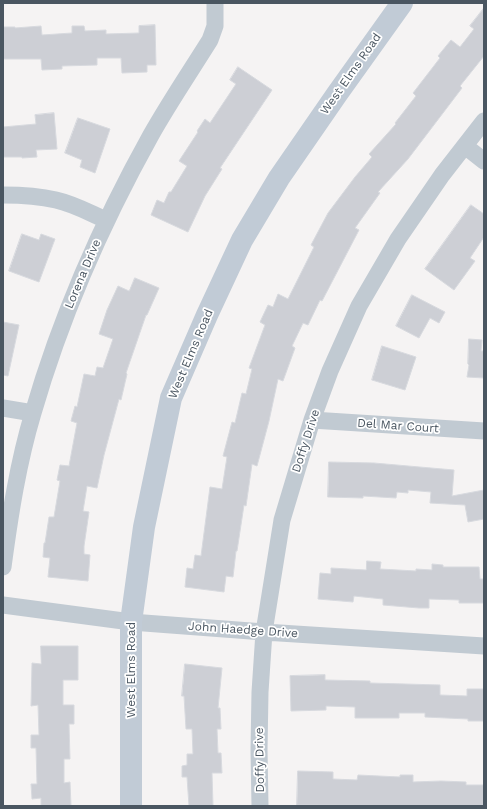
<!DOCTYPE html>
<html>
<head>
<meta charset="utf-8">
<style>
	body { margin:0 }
	#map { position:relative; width:487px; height:809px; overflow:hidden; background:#f5f3f3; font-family:"Work Sans",sans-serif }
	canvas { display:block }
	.frame { position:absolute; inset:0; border:4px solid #4a5661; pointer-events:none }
</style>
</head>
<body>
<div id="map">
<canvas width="487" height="809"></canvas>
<div class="frame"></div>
</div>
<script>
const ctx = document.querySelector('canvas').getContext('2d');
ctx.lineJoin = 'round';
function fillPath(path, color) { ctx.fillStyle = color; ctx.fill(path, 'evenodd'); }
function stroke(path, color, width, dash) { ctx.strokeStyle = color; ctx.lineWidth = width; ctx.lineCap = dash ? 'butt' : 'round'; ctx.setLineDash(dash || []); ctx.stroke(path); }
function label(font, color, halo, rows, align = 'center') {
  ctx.font = font + ' "Work Sans",sans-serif'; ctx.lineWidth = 3.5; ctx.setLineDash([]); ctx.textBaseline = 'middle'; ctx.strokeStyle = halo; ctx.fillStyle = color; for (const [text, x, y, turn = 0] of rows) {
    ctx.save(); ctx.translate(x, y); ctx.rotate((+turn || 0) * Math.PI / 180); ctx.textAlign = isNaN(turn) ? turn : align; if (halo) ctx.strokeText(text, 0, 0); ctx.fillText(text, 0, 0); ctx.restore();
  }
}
const building = new Path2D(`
	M 484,8 L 484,56 L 460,86 L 462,88 L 408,159 L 378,192 L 380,193 L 355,228 L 359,230 L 322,301 L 320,300 L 308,325 L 303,323 L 292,346 L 295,348 L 283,381 L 278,379 L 269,421 L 257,466 L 252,464 L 246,506 L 244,505 L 237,551 L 236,551 L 233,577 L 226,576 L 224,592 L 185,587 L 187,568 L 193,569 L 195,555 L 201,556 L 210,487 L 222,489 L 227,457 L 223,456 L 232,422 L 235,423 L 242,393 L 246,394 L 252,369 L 249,368 L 265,325 L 260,322 L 268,305 L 273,307 L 278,294 L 288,299 L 314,247 L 311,245 L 328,213 L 355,177 L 372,157 L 369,154 L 396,124 L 395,123 L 416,96 L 413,93 L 440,58 L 438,56 L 451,40 L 460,47 L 474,29 L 470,26 Z
	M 155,25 L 156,65 L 147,65 L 147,72 L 122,73 L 121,58 L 97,58 L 97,65 L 62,66 L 62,69 L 42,70 L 41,59 L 3,59 L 3,27 L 15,27 L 15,28 L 41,26 L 42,35 L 72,33 L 72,26 L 84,26 L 85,31 L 106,30 L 106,34 L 139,33 L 139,26 Z
	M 238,67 L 272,90 L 220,168 L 222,169 L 205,196 L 188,232 L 151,215 L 157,200 L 164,203 L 169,192 L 171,192 L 187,166 L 179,161 L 198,132 L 197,131 L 205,119 L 210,123 L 236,84 L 230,80 Z
	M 54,113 L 57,149 L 36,150 L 37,157 L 22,158 L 22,157 L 3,157 L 3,127 L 36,124 L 35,115 Z
	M 78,118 L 110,129 L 95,173 L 80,167 L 82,160 L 65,153 Z
	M 471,205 L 484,214 L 484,237 L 470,258 L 475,261 L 454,290 L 425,269 Z
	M 22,234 L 39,240 L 41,234 L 55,239 L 39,282 L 9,271 Z
	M 135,278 L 159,288 L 147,315 L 146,315 L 126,373 L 127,374 L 121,400 L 119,399 L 104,455 L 97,488 L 87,486 L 83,511 L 89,512 L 84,546 L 84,554 L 90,555 L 88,581 L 48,577 L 50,558 L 43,557 L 44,543 L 45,543 L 49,517 L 54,517 L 60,481 L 57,480 L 60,465 L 69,466 L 77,423 L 71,421 L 75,406 L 77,407 L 84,374 L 95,376 L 97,367 L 103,368 L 113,339 L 99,334 L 107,310 L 118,286 L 129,291 Z
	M 412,295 L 445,312 L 439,323 L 430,318 L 419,338 L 396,326 Z
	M 3,322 L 19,325 L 8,376 L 3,375 Z
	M 469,339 L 482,340 L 481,351 L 484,351 L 484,378 L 467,377 L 469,365 L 468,364 Z
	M 382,346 L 416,357 L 405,390 L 372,380 Z
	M 329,462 L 374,463 L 454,470 L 452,496 L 484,490 L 484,519 L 468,522 L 465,505 L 430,503 L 431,492 L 408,490 L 408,493 L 397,492 L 396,498 L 363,496 L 363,498 L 328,497 Z
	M 367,561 L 381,562 L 380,569 L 416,571 L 416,569 L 432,570 L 432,564 L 443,565 L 443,567 L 479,567 L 480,579 L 484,579 L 484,603 L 459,603 L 459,600 L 429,599 L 429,608 L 419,608 L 383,605 L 383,599 L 354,596 L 353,602 L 318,599 L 320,573 L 331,574 L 331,568 L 366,570 Z
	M 41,646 L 78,646 L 78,680 L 63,680 L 63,705 L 74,705 L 74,724 L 69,724 L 70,759 L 64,759 L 64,783 L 70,782 L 71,806 L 41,806 L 41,798 L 32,799 L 31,784 L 37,784 L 36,748 L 31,748 L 31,735 L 39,735 L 38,705 L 31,706 L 32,663 L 41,664 Z
	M 185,664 L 222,668 L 218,708 L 220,708 L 221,729 L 217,729 L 218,753 L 221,753 L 222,773 L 212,773 L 213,806 L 189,806 L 187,777 L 182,777 L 182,766 L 187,765 L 187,754 L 193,754 L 192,729 L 186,729 L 184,696 L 182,696 Z
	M 325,675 L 325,680 L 370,681 L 370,683 L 440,685 L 440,695 L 467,696 L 467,689 L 484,689 L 484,721 L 468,721 L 468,719 L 425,717 L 425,713 L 399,713 L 399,718 L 355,718 L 355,707 L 326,706 L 326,710 L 291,711 L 290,676 Z
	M 298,771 L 333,772 L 333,779 L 357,780 L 358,775 L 400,777 L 400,775 L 413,775 L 413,782 L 441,781 L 466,782 L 466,785 L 484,785 L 484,806 L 297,805 Z`);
fillPath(building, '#cdcfd5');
stroke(building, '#d7d9de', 1);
stroke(new Path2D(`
	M 465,146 L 484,161
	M 3,195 C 20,195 39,196 56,200 C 74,204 90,213 106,220
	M 3,408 L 33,413
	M 312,420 L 484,431
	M 3,567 C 10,515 18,463 33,413 C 61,316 102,223 151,135 C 169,103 190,72 210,40 L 215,26 L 215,3
	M 3,605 L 131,622 L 264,632 L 484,646
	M 260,806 L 259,750 L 260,692 L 264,632 L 282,520 L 312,420 L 330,371 L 359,306 L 398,239 L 442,175 L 484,121`), '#c1cad2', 17);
stroke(new Path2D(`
	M 131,806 L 131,622 L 144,527 L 171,398 L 207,315 L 242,240 L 279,178 L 337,94 L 402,3`), '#c1cbd6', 22);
label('12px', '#4a5661', '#fff', [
	["West Elms Road",351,74,-55],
	["Lorena Drive",83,274,-67],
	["West Elms Road",191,354,-67],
	["Del Mar Court",398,426,4],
	["Doffy Drive",306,441,-72],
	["John Haedge Drive",243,630,4],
	["West Elms Road",131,670,-90],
	["Doffy Drive",260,760,-91]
]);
</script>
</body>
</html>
